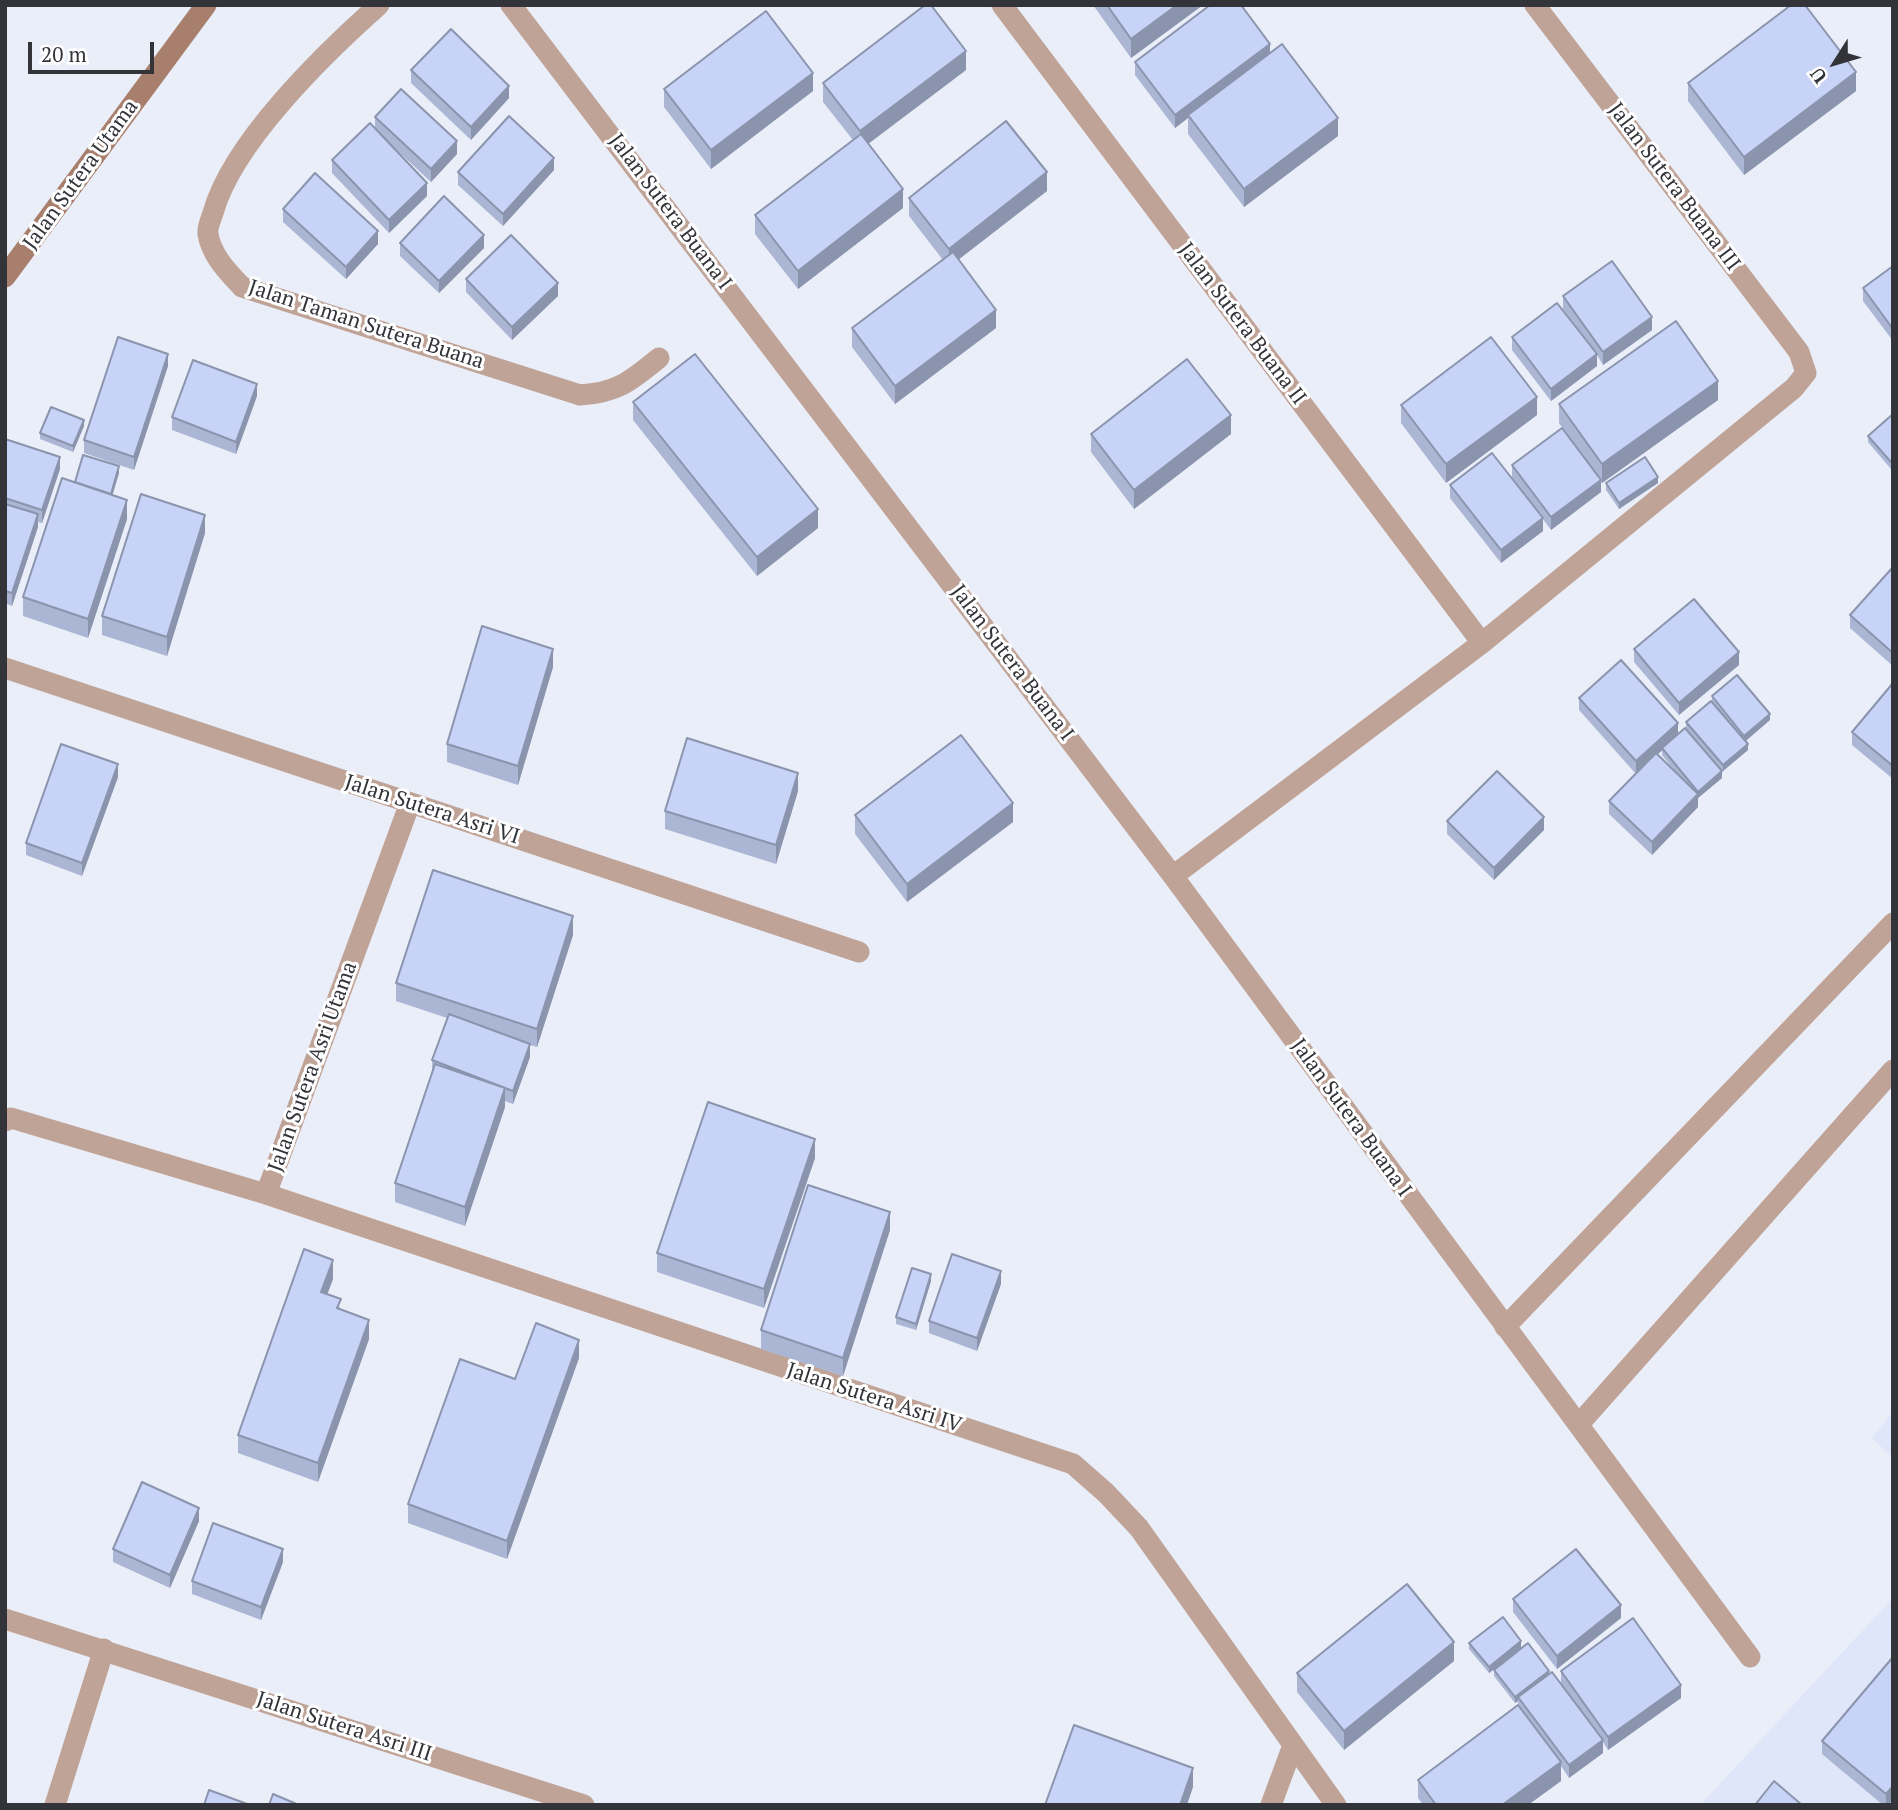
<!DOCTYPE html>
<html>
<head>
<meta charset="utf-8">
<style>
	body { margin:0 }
	#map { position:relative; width:1898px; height:1810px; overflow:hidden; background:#eaeef9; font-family:"PT Serif",serif }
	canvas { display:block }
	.frame { position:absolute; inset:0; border:7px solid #333439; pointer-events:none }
	.north { position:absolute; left:1800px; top:28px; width:70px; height:70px; -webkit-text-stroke:5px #fff; paint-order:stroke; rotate:233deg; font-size:19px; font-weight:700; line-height:28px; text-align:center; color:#333439 }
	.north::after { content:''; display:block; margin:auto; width:24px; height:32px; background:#333439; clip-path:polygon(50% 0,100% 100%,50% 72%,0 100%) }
	.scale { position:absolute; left:28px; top:42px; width:126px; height:32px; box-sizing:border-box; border:4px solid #333439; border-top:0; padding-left:9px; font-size:21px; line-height:24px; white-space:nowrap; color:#333439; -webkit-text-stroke:5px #fff; paint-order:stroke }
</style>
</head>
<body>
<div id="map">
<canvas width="1898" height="1810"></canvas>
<div class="frame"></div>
<div class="north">U</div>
<div class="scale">20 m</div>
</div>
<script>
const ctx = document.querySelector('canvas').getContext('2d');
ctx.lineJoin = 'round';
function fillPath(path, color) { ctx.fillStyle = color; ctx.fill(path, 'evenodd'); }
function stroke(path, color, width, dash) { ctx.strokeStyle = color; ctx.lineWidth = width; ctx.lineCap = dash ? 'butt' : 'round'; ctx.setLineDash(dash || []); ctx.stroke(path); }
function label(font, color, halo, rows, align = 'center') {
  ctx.font = font + ' "PT Serif",serif'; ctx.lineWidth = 6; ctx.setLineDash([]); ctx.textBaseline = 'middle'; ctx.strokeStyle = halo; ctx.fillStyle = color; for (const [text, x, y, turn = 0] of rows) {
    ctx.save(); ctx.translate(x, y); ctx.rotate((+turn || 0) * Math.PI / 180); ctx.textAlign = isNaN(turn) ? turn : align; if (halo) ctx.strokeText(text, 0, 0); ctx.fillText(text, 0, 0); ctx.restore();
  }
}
fillPath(new Path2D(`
	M 1893,1412 L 1893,1458 L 1872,1438 Z
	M 1893,1598 L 1893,1805 L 1700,1805 Z`), '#e0e6f9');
stroke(new Path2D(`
	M 379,5 C 324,54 232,143 213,213 C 211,219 207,228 208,234 C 211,255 228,272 242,287 L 580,395 C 617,393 631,381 659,358
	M 511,5 L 1173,876 L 1750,1657
	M 1002,5 L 1482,643
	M 5,668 L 859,952
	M 1173,876 L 1482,643 L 1794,388 L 1806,373 L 1799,352 L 1535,5
	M 5,1121 L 11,1118 L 266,1194 L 1073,1464 L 1106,1493 L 1139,1528 L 1336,1805
	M 266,1194 L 410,803
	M 1505,1327 L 1893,923
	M 1580,1423 L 1893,1070
	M 5,1619 L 584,1805
	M 55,1805 L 104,1649
	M 1271,1805 L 1292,1748`), '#c0a397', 21);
stroke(new Path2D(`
	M 5,277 L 206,5`), '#a87e6c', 21);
fillPath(new Path2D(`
	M 1093,5 L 1203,5 L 1131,58 Z
	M 1270,54 L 1338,136 L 1244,207 L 1188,134 L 1188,118 L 1175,128 L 1135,75 L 1135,62 Z
	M 411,70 L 509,98 L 471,140 L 411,83 Z
	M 966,70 L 868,144 L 903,208 L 798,289 L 755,234 L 755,215 L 853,140 L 823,102 L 823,83 Z
	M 1688,83 L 1856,91 L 1744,175 L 1688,101 Z
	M 664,89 L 813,91 L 711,169 L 664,107 Z
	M 375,117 L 457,154 L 431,182 L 388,142 L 427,196 L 389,233 L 332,173 L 332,160 L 375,128 Z
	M 554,170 L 503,226 L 458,185 L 458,172 Z
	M 1047,191 L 959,259 L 996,328 L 895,404 L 852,347 L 852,328 L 943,260 L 909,216 L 909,198 Z
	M 283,209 L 378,244 L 346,279 L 283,222 Z
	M 400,243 L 484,248 L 439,293 L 400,256 Z
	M 1893,266 L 1893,341 L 1863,301 L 1863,288 Z
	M 466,279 L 558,296 L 512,340 L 466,292 Z
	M 1563,296 L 1652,330 L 1603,365 L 1597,355 L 1597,366 L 1551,401 L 1512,350 L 1512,337 L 1582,335 L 1563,309 Z
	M 168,366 L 134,470 L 84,453 L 84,440 Z
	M 257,396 L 236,454 L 172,430 L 172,417 Z
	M 1718,400 L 1602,483 L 1601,482 L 1601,492 L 1551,530 L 1543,519 L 1543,531 L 1501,563 L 1450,498 L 1450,485 L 1512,478 L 1512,465 L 1574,444 L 1559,423 L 1559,404 Z
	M 633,402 L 818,528 L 757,576 L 633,420 Z
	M 1401,405 L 1537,415 L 1446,483 L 1401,423 Z
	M 1893,414 L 1891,469 L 1868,442 L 1868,436 Z
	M 84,426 L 73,452 L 40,439 L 40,433 Z
	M 1091,434 L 1231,434 L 1134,509 L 1091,452 Z
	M 5,439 L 60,469 L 42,523 L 38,522 L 38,527 L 12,606 L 5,603 Z
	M 119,473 L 112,495 L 127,519 L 88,638 L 23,616 L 23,597 L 75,482 Z
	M 1606,483 L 1658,483 L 1619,509 L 1606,490 Z
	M 205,533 L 167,656 L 102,635 L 102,616 Z
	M 1893,567 L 1893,666 L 1850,628 L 1850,615 Z
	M 1634,649 L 1739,665 L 1679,715 L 1634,662 Z
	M 553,667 L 518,785 L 447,762 L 447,744 Z
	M 1893,683 L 1893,779 L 1852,745 L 1852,732 Z
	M 1712,696 L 1770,720 L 1746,741 L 1748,750 L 1723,771 L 1686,728 L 1686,722 L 1712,701 Z
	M 1579,698 L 1678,734 L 1722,778 L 1698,798 L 1698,807 L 1652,855 L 1609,814 L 1609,801 L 1636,774 L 1579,710 ZM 1662,750 L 1662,755 L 1678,775 L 1657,754 Z
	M 118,777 L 82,876 L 26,855 L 26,843 Z
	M 798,791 L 776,864 L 665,829 L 665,811 Z
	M 855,815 L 1013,822 L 907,902 L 855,834 Z
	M 1447,821 L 1544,830 L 1494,880 L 1447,834 Z
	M 573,935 L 537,1047 L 530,1045 L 530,1057 L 513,1104 L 505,1101 L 505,1107 L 465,1226 L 395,1202 L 395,1183 L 432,1073 L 432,1060 L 447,1018 L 396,1001 L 396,983 Z
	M 815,1158 L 764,1308 L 657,1272 L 657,1253 Z
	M 890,1230 L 843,1376 L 761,1349 L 761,1330 Z
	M 333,1279 L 327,1294 L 369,1339 L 318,1482 L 238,1453 L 238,1435 Z
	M 931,1281 L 916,1330 L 896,1324 L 896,1317 Z
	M 1001,1284 L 977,1351 L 929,1333 L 929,1321 Z
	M 579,1358 L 507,1559 L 408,1523 L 408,1504 L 515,1379 Z
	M 199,1521 L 170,1588 L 113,1562 L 113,1549 Z
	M 283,1562 L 261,1620 L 192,1594 L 192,1581 Z
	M 1513,1599 L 1621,1618 L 1557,1669 L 1513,1612 Z
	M 1469,1643 L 1521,1648 L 1489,1673 L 1469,1649 Z
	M 1893,1657 L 1893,1805 L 1883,1805 L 1822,1754 L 1822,1741 Z
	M 1454,1661 L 1344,1750 L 1297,1692 L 1297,1673 Z
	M 1494,1670 L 1549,1674 L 1561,1684 L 1561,1671 L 1681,1698 L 1608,1750 L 1603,1742 L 1603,1753 L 1569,1778 L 1561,1766 L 1561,1781 L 1528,1805 L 1423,1805 L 1418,1798 L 1418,1780 L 1518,1705 L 1518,1701 L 1515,1703 L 1494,1676 Z`), '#abb5d4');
fillPath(new Path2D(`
	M 1177,5 L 1203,5 L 1131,58 L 1131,39 Z
	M 1270,44 L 1270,57 L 1188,115 L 1188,118 L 1175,128 L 1175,115 Z
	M 966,51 L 966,70 L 860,150 L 860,131 Z
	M 1856,72 L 1856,91 L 1744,175 L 1744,157 Z
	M 813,73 L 813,91 L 711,169 L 711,150 Z
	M 509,86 L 509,98 L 471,140 L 471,127 Z
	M 1338,118 L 1338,136 L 1244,207 L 1244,189 Z
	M 457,141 L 457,154 L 431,182 L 431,169 Z
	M 554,158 L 554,170 L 503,226 L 503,214 Z
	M 1047,172 L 1047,191 L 949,267 L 949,249 Z
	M 427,183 L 427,196 L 389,233 L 389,220 Z
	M 903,189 L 903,208 L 798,289 L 798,271 Z
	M 378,231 L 378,244 L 346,279 L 346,267 Z
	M 484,235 L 484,248 L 439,293 L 439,281 Z
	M 558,283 L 558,296 L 512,340 L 512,327 Z
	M 996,310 L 996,328 L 895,404 L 895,386 Z
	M 1652,317 L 1652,330 L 1603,365 L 1603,352 Z
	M 168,354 L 168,366 L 134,470 L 134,457 Z
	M 1597,354 L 1597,366 L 1551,401 L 1551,389 Z
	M 1718,381 L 1718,400 L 1602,483 L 1602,464 Z
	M 257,384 L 257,396 L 236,454 L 236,442 Z
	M 1537,397 L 1537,415 L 1446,483 L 1446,464 Z
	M 1231,415 L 1231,434 L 1134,509 L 1134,490 Z
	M 84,420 L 84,426 L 73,452 L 73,446 Z
	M 60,457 L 60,469 L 42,523 L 42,510 Z
	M 119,466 L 119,473 L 110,504 L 110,498 Z
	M 1658,477 L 1658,483 L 1619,509 L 1619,503 Z
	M 1601,480 L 1601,492 L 1551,530 L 1551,517 Z
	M 127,500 L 127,519 L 88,638 L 88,619 Z
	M 818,509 L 818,528 L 757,576 L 757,557 Z
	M 38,514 L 38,527 L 12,606 L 12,593 Z
	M 205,515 L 205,533 L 167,656 L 167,637 Z
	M 1543,518 L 1543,531 L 1501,563 L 1501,550 Z
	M 553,649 L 553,667 L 518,785 L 518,766 Z
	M 1739,652 L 1739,665 L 1679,715 L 1679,703 Z
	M 1770,714 L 1770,720 L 1744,742 L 1744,736 Z
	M 1678,723 L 1678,736 L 1636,774 L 1636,761 Z
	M 1748,744 L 1748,750 L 1723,771 L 1723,765 Z
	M 118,764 L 118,777 L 82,876 L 82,863 Z
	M 1722,771 L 1722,778 L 1698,798 L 1698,807 L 1652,855 L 1652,842 L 1698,794 L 1698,792 Z
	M 798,773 L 798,791 L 776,864 L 776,845 Z
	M 1013,803 L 1013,822 L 907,902 L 907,884 Z
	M 1544,817 L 1544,830 L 1494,880 L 1494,868 Z
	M 573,916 L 573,935 L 537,1047 L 537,1029 Z
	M 530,1044 L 530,1057 L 513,1104 L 513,1091 Z
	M 505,1088 L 505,1107 L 465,1226 L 465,1207 Z
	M 815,1139 L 815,1158 L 764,1308 L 764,1289 Z
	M 890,1212 L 890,1230 L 843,1376 L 843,1358 Z
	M 333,1260 L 333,1279 L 321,1311 L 321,1292 Z
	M 1001,1271 L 1001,1284 L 977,1351 L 977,1338 Z
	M 931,1274 L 931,1281 L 916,1330 L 916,1324 Z
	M 369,1320 L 369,1339 L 318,1482 L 318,1463 Z
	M 579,1340 L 579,1358 L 507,1559 L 507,1541 Z
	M 199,1508 L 199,1521 L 170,1588 L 170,1575 Z
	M 283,1549 L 283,1562 L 261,1620 L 261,1607 Z
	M 1621,1605 L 1621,1618 L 1557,1669 L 1557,1656 Z
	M 1521,1641 L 1521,1648 L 1489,1673 L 1489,1667 Z
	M 1454,1642 L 1454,1661 L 1344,1750 L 1344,1731 Z
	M 1549,1671 L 1549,1677 L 1518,1697 L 1518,1701 L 1515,1703 L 1515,1697 Z
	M 1681,1685 L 1681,1698 L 1608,1750 L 1608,1737 Z
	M 1603,1740 L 1603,1753 L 1569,1778 L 1569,1765 Z
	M 1561,1762 L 1561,1781 L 1528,1805 L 1502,1805 Z
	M 1193,1768 L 1193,1787 L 1187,1805 L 1180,1805 Z
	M 1893,1786 L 1893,1799 L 1888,1805 L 1886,1805 L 1886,1794 Z`), '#8b94ad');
const building = new Path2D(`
	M 925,5 L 931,5 L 966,51 L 860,131 L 823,83 Z
	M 1107,5 L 1177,5 L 1131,39 Z
	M 1210,5 L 1241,5 L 1270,44 L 1175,115 L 1135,62 Z
	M 1791,5 L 1805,5 L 1856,72 L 1744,157 L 1688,83 Z
	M 766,11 L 813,73 L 711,150 L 664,89 Z
	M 451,29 L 509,86 L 471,127 L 411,70 Z
	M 1282,44 L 1338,118 L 1244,189 L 1188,115 Z
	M 401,89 L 457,141 L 431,169 L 375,117 Z
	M 509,116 L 554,158 L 503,214 L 458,172 Z
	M 1006,121 L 1047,172 L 949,249 L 909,198 Z
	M 370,123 L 427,183 L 389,220 L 332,160 Z
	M 861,134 L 903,189 L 798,271 L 755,215 Z
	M 315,173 L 378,231 L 346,267 L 283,209 Z
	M 444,196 L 484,235 L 439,281 L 400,243 Z
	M 511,235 L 558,283 L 512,327 L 466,279 Z
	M 953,252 L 996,310 L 895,386 L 852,328 Z
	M 1612,261 L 1652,317 L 1603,352 L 1563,296 Z
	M 1893,266 L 1893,329 L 1863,288 Z
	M 1557,303 L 1597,354 L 1551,389 L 1512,337 Z
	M 1676,321 L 1718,381 L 1602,464 L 1559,404 Z
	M 118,337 L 168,354 L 134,457 L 84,440 Z
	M 1491,337 L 1537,397 L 1446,464 L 1401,405 Z
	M 695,354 L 818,509 L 757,557 L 633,402 Z
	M 1187,359 L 1231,415 L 1134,490 L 1091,434 Z
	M 193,360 L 257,384 L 236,442 L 172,417 Z
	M 51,407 L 84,420 L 73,446 L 40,433 Z
	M 1893,414 L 1893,460 L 1891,462 L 1868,436 Z
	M 1562,428 L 1601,480 L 1551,517 L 1512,465 Z
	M 5,439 L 60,457 L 42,510 L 5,498 Z
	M 1492,453 L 1543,518 L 1501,550 L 1450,485 Z
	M 83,455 L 119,466 L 111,494 L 75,482 Z
	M 1645,457 L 1658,477 L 1619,503 L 1606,483 Z
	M 62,478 L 127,500 L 88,619 L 23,597 Z
	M 141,494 L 205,515 L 167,637 L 102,616 Z
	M 5,504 L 38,514 L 12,593 L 5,591 Z
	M 1893,567 L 1893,653 L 1850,615 Z
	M 1694,599 L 1739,652 L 1679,703 L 1634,649 Z
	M 482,626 L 553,649 L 518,766 L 447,744 Z
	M 1621,660 L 1678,723 L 1636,761 L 1579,698 Z
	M 1737,675 L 1770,714 L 1744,736 L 1712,696 Z
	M 1893,683 L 1893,766 L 1852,732 Z
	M 1711,701 L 1748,744 L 1723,765 L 1686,722 Z
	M 1685,728 L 1722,771 L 1698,792 L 1662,748 Z
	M 961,735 L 1013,803 L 907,884 L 855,815 Z
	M 687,738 L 798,773 L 776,845 L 665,811 Z
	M 61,744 L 118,764 L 82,863 L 26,843 Z
	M 1656,753 L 1698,794 L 1652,842 L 1609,801 Z
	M 1497,771 L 1544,817 L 1494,868 L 1447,821 Z
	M 433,870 L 573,916 L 537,1029 L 396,983 Z
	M 449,1014 L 530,1044 L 513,1091 L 432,1060 Z
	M 435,1064 L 505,1088 L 465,1207 L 395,1183 Z
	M 708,1102 L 815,1139 L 764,1289 L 657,1253 Z
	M 808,1185 L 890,1212 L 843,1358 L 761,1330 Z
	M 304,1249 L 333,1260 L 321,1292 L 341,1299 L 337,1308 L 369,1320 L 318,1463 L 238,1435 Z
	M 952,1254 L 1001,1271 L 977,1338 L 929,1321 Z
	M 912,1268 L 931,1274 L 916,1324 L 896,1317 Z
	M 536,1323 L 579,1340 L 507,1541 L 408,1504 L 460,1359 L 515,1379 Z
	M 142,1482 L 199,1508 L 170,1575 L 113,1549 Z
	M 213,1523 L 283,1549 L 261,1607 L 192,1581 Z
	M 1576,1549 L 1621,1605 L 1557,1656 L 1513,1599 Z
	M 1407,1584 L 1454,1642 L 1344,1731 L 1297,1673 Z
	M 1503,1617 L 1521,1641 L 1489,1667 L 1469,1643 Z
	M 1633,1618 L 1681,1685 L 1608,1737 L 1561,1671 Z
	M 1528,1643 L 1549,1671 L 1515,1697 L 1494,1670 Z
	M 1893,1657 L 1893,1786 L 1886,1794 L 1822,1741 Z
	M 1552,1672 L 1603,1740 L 1569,1765 L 1518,1697 Z
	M 1518,1705 L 1561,1762 L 1502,1805 L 1436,1805 L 1418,1780 Z
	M 1074,1725 L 1193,1768 L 1180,1805 L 1045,1805 Z
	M 1774,1781 L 1802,1805 L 1755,1805 Z
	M 209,1790 L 250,1805 L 204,1805 Z
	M 273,1794 L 299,1805 L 269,1805 Z
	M 1893,1798 L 1893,1805 L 1887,1805 Z`);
fillPath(building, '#c7d3f7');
stroke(building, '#8b94ad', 2);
label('21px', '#333439', '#fff', [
	["Jalan Sutera Utama",81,175,-54],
	["Jalan Sutera Buana III",1674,187,53],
	["Jalan Sutera Buana I",670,212,53],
	["Jalan Sutera Buana II",1242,324,53],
	["Jalan Taman Sutera Buana",366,325,18],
	["Jalan Sutera Buana I",1012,663,53],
	["Jalan Sutera Asri VI",432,810,18],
	["Jalan Sutera Asri Utama",313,1067,-70],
	["Jalan Sutera Buana I",1351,1118,54],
	["Jalan Sutera Asri IV",874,1398,18],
	["Jalan Sutera Asri III",344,1727,18]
]);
</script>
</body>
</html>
